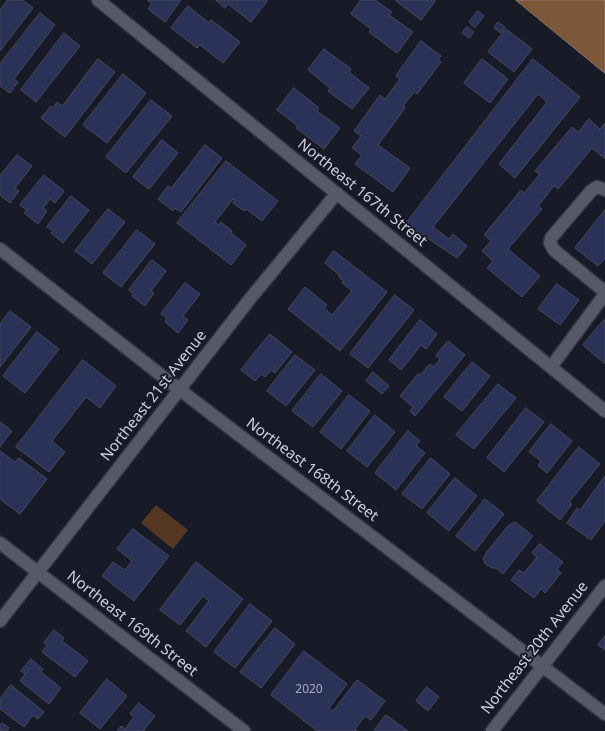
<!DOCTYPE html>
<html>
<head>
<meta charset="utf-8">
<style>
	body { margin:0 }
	canvas { display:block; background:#171a27 }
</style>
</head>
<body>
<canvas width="605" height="731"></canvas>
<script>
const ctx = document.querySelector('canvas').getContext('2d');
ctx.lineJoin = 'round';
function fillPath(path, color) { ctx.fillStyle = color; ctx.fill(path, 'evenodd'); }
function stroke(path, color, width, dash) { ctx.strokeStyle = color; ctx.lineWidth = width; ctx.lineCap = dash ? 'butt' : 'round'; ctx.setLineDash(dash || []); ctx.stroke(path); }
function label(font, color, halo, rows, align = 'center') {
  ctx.font = font + ' "Noto Sans",sans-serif'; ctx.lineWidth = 4; ctx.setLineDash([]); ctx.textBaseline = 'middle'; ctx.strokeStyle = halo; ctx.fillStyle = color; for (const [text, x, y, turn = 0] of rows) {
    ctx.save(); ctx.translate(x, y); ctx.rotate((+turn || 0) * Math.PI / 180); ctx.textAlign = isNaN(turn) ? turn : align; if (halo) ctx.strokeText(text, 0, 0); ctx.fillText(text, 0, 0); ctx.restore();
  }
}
fillPath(new Path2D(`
	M 156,505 L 188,530 L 173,549 L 141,523 Z`), '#563822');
const water = new Path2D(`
	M 516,0 L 605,0 L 605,73 Z`);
fillPath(water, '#7d573a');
stroke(water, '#967c6a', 1);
const building = new Path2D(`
	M 8,0 L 23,0 L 33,8 L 0,51 L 0,10 Z
	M 148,0 L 181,0 L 165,22 L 148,9 L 151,4 Z
	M 216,0 L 268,0 L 251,22 L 228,4 L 225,8 Z
	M 361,0 L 375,0 L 392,12 L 389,15 L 413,32 L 397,53 L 369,32 L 371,29 L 351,14 Z
	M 397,0 L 436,0 L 421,20 L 396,1 Z
	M 188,6 L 209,23 L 211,20 L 240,42 L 223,63 L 200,45 L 197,48 L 171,28 Z
	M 478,11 L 484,16 L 475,28 L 469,22 Z
	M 40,13 L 55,25 L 14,79 L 18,82 L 10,93 L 0,86 L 0,64 Z
	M 498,22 L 505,27 L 501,33 L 494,28 Z
	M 467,27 L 474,32 L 469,38 L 462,33 Z
	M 506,29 L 532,49 L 514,72 L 488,52 Z
	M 64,33 L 80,46 L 36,102 L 21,90 Z
	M 421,41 L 441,56 L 438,60 L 441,62 L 417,94 L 414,92 L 403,106 L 405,108 L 378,145 L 410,168 L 393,192 L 355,164 L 362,155 L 352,148 L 361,136 L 354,131 L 380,95 L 385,99 L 400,79 L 396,76 Z
	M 324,49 L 351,69 L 349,72 L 369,88 L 352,109 L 328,91 L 330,88 L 308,70 Z
	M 98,59 L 115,72 L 65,137 L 41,118 L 51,106 L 53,108 L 57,102 L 62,106 Z
	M 482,59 L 508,79 L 490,103 L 464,83 Z
	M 533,59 L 580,97 L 515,178 L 499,164 L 547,102 L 538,94 L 433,227 L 449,239 L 453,234 L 467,246 L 457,258 L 417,231 L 407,222 Z
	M 123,74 L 146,93 L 107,143 L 83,125 Z
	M 294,88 L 319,108 L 317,111 L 340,128 L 324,149 L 296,128 L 298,126 L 277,110 Z
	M 151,100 L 172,116 L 126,173 L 106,157 Z
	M 589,119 L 600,129 L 605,123 L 605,159 L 592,148 L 558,189 L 554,186 L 538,206 L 542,209 L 508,249 L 540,276 L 522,297 L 487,268 L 493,261 L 482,251 L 491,241 L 484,235 L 521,190 L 524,193 L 540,174 L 535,171 L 572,127 L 578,132 Z
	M 162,140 L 178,153 L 149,189 L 133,177 Z
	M 205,145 L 222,158 L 181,212 L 175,208 L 173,211 L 158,199 L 168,186 L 171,188 Z
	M 17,155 L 32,166 L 15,188 L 19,191 L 10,203 L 0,195 L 0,176 Z
	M 226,161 L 278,201 L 262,221 L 246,209 L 244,211 L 233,203 L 235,200 L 233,199 L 215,222 L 219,225 L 221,222 L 232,231 L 231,233 L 246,245 L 231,265 L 177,223 Z
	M 44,175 L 64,191 L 55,203 L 50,199 L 43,208 L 47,211 L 38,224 L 24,213 L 27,210 L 20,205 Z
	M 71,196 L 89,210 L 63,243 L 51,233 L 53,231 L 47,227 Z
	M 108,209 L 125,222 L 92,264 L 75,251 Z
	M 605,210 L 605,258 L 598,266 L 575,248 Z
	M 137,230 L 155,244 L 121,287 L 103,273 Z
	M 334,251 L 387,292 L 340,351 L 288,309 L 305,287 L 327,305 L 324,308 L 332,315 L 352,291 L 342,283 L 343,281 L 339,277 L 340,276 L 325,263 Z
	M 152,260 L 166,271 L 151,291 L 154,293 L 145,306 L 132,296 L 134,294 L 129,290 Z
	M 185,283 L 200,294 L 183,316 L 188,320 L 178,333 L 165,322 L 167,318 L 161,314 Z
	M 557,284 L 579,300 L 560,325 L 538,309 Z
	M 395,295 L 414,310 L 368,368 L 350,354 Z
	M 10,311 L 31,327 L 0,367 L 0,324 Z
	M 420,320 L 437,334 L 426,349 L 421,345 L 401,370 L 389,360 Z
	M 604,320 L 605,321 L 605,364 L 583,345 Z
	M 37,332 L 59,349 L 25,393 L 3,376 Z
	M 270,334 L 292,352 L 275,373 L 271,370 L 265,377 L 261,374 L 255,381 L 241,370 Z
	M 448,341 L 465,355 L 415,416 L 410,411 L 413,407 L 400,396 L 418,374 L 420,375 L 430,364 L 434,367 L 440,359 L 436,356 Z
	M 295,355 L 315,370 L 286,406 L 267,391 Z
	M 83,360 L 116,386 L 100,408 L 86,397 L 52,441 L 65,452 L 49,472 L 16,447 Z
	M 472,362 L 490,376 L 462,411 L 444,397 Z
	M 373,372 L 389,386 L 382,394 L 366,381 Z
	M 321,374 L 342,391 L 313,427 L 292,411 Z
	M 498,384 L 516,398 L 474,449 L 456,435 Z
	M 349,395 L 370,411 L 341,449 L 320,432 Z
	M 526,408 L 544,422 L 504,472 L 487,458 Z
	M 375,415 L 395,432 L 367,467 L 347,451 Z
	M 0,422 L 12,431 L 0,447 Z
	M 551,424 L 572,441 L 547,473 L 538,466 L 541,461 L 529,452 Z
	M 408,431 L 420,441 L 416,446 L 425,453 L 396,490 L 375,473 Z
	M 579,447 L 600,464 L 569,502 L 572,504 L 560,520 L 537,501 Z
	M 0,451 L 15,462 L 19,458 L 47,479 L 20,514 L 0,499 Z
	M 431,458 L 450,474 L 422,509 L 402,494 Z
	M 605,476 L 605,521 L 591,540 L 567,523 L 577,508 L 580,510 Z
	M 455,478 L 477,496 L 449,531 L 427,513 Z
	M 485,499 L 504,514 L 475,551 L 456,536 Z
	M 515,522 L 533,536 L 503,574 L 496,568 L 492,568 L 485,564 L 483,559 L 486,553 L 508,526 Z
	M 133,529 L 169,556 L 134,601 L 102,576 L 113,562 L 125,570 L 132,561 L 117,549 Z
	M 540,544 L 563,562 L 557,569 L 561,573 L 545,593 L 541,589 L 534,598 L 511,580 L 519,570 L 524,573 L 537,557 L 532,553 Z
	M 196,562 L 243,599 L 206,647 L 186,631 L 209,601 L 203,596 L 180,625 L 160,610 Z
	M 250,604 L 272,621 L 235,668 L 214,652 Z
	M 275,628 L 295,644 L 261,688 L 240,672 Z
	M 54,630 L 64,638 L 62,641 L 88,661 L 75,677 L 42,652 L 47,645 L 44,643 Z
	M 605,636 L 605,650 L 598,645 Z
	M 304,651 L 347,684 L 329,708 L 333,711 L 357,680 L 385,701 L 371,720 L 365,716 L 355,729 L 358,731 L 317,731 L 271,695 Z
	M 31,659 L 43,669 L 41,672 L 61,688 L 49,704 L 20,681 L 25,674 L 21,671 Z
	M 107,679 L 127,696 L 100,729 L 80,713 Z
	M 11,685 L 44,712 L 38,719 L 33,715 L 24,727 L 0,709 L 0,699 Z
	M 427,687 L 439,697 L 428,711 L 416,701 Z
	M 139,703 L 155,716 L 143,731 L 117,731 L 121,726 L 125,729 L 134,717 L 130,714 Z
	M 386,715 L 408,731 L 374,731 Z
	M 2,723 L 9,728 L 7,731 L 0,731 L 0,726 Z`);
fillPath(building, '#2b3257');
stroke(building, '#464958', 1);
const minor = new Path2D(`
	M 98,0 L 605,411
	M 605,190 L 603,189 L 597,187 L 591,191 L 551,238 L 550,243 L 554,250 L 605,292
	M 0,249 L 180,390 L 605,714
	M 551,367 L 605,294
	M 0,543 L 244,731
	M 0,621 L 249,300 L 337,193
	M 492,731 L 605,586`);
stroke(minor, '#353640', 15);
stroke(minor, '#555968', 12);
label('12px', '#a6a9b9', null, [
	["2020",309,690]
]);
label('15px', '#cfd1da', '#171a27', [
	["Northeast 167th Street",362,193,39],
	["Northeast 21st Avenue",154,396,-52],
	["Northeast 168th Street",312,470,37],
	["Northeast 169th Street",132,624,38],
	["Northeast 20th Avenue",535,648,-52]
]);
</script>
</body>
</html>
